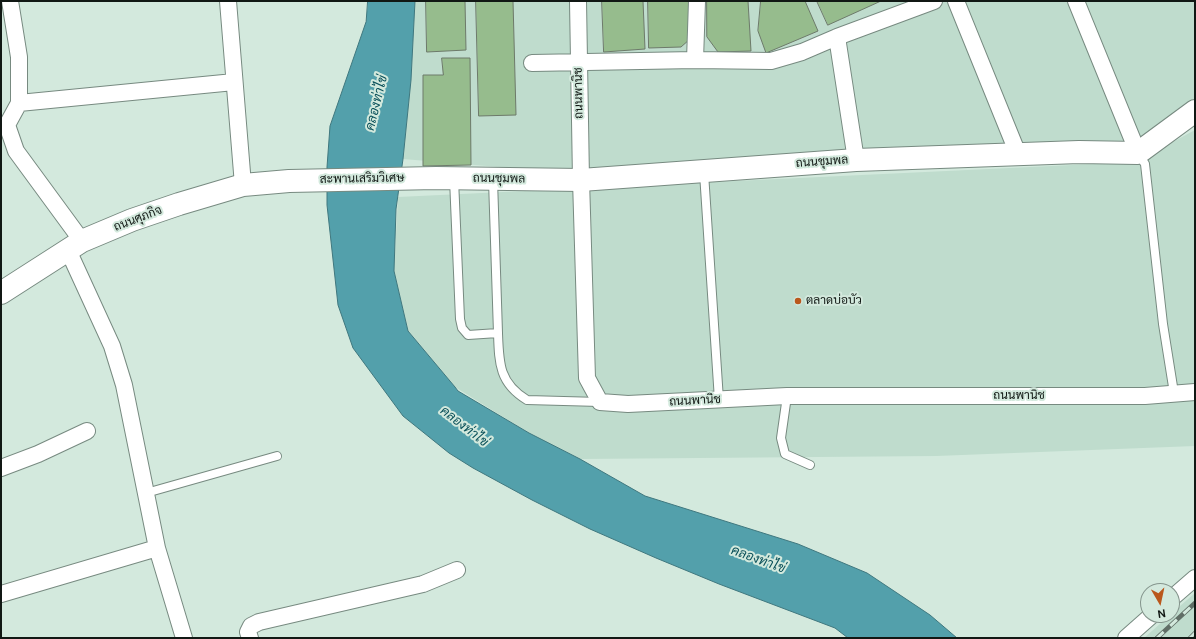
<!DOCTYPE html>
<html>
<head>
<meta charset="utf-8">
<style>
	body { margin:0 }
	#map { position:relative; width:1196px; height:639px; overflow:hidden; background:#d3e9dd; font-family:"DM Sans",sans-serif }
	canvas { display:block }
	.frame { position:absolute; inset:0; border:2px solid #111814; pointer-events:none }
	.north { position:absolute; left:1140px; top:583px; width:40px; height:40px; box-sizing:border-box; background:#d3e9dd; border:1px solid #85958d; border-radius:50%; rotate:171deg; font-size:11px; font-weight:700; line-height:16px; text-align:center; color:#111814 }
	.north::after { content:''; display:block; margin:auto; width:14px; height:18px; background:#ba581c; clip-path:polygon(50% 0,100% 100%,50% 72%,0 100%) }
</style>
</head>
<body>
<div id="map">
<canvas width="1196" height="639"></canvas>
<div class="frame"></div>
<div class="north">N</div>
</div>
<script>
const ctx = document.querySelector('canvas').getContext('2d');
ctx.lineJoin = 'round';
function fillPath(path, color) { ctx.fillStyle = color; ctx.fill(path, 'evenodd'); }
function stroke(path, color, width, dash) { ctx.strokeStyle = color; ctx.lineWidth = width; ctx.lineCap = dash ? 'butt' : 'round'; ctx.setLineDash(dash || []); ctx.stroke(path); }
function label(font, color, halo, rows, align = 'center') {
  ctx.font = font + ' "DM Sans",Sarabun,sans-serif'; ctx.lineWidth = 4; ctx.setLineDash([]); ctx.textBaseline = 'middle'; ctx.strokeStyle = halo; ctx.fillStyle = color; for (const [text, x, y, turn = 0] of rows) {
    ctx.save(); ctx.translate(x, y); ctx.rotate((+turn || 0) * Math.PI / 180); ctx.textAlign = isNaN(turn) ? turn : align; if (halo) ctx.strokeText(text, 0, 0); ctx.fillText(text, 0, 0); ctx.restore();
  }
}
fillPath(new Path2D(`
	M 415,1 L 1195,1 L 1195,99 L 1142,140 L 1112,145 L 559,172 L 403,159 L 411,80 Z
	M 1195,130 L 1195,446 L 936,456 L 580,459 L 529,433 L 455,387 L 408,331 L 394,271 L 398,197 L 1136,162 Z
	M 1195,593 L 1195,638 L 1144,638 L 1170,615 L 1172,615 L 1172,613 Z`), '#bfdccd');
const water = new Path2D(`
	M 368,1 L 415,1 L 411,80 L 403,159 L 396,209 L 394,271 L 408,331 L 455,387 L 458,391 L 529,433 L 580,459 L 645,496 L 798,544 L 867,573 L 930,615 L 957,638 L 848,638 L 835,628 L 719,584 L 656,558 L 590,529 L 532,500 L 473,468 L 449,453 L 403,416 L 353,348 L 338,305 L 327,205 L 327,167 L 330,126 L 366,22 Z`);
fillPath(water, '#53a0ab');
stroke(water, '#3f777e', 1);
const building = new Path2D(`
	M 426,1 L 465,1 L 466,50 L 427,52 Z
	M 476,1 L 513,1 L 516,115 L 479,116 Z
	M 602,1 L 643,1 L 645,49 L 604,52 Z
	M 648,1 L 690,1 L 690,39 L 681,47 L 649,48 Z
	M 707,1 L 748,1 L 751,51 L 718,52 L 707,37 Z
	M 761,1 L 805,1 L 818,31 L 766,53 L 758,31 Z
	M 817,1 L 881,1 L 828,25 Z
	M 442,58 L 470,58 L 471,165 L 423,166 L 423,75 L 443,75 Z`);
fillPath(building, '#96bc8d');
stroke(building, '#6d7a6a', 1);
const lane = new Path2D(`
	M 1138,153 L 1145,164 L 1163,324 L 1174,393
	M 704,173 L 719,400
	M 454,179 L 460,319 L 462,328 L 468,335 L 498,333 L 493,180
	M 498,333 C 499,363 499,383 527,400 L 600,402
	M 787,396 L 781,438 L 785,454 L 810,465
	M 146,493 L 277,456`);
const street = new Path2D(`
	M 10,1 L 19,57 L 19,103 L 7,125 L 16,151 L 82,241
	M 228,1 L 243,185
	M 578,1 L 581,180 L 587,378 L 600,402 L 628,404 L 787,396 L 1145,396 L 1195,392
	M 956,1 L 1018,154
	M 1076,1 L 1138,153
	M 837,37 L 856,160
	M 695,60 L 697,1
	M 532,63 L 695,60 L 771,61 L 802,52 L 837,37 L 934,1
	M 19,103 L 234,82
	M 68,250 L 112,346 L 124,385 L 157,548 L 184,638
	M 1,468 L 38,454 L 87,431
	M 1,594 L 157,548
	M 1172,598 L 1195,578
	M 250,638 L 248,632 L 251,626 L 259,622 L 423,584 L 457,570
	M 1126,638 L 1152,615`);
const secondary = new Path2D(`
	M 1,293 L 82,241 L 132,220 L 179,204 L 243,185 L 289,181 L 436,178 L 581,180 L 856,160 L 1079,152 L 1138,153 L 1195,111`);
stroke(lane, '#778a80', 10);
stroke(street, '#778a80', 18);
stroke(secondary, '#778a80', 24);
stroke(lane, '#fff', 8);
stroke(street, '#fff', 16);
stroke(secondary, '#fff', 22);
const rail = new Path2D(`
	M 1157,638 L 1195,603
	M 1190,638 L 1195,633`);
stroke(rail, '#606e66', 4.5);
stroke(rail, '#d3e9dd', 3, [9]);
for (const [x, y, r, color] of [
	[798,301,4,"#ba581c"]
]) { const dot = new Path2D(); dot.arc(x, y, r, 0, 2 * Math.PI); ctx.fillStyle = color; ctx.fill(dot); stroke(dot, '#d3e9dd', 1.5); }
label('12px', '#111814', '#d3e9dd', [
	["ถนนพานิช",579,93,-91],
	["ถนนชุมพล",822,162,-4],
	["สะพานเสริมวิเศษ",362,179,-1],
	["ถนนชุมพล",499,179,1],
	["ถนนศุภกิจ",138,219,-21],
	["ถนนพานิช",1019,396],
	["ถนนพานิช",695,401,-3]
]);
label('12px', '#111814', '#d3e9dd', [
	["ตลาดบ่อบัว",806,301]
], 'left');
label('italic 13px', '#0b515a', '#d3e9dd', [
	["คลองท่าไข่",377,103,-76],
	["คลองท่าไข่",464,427,38],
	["คลองท่าไข่",758,560,20]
]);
</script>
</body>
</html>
